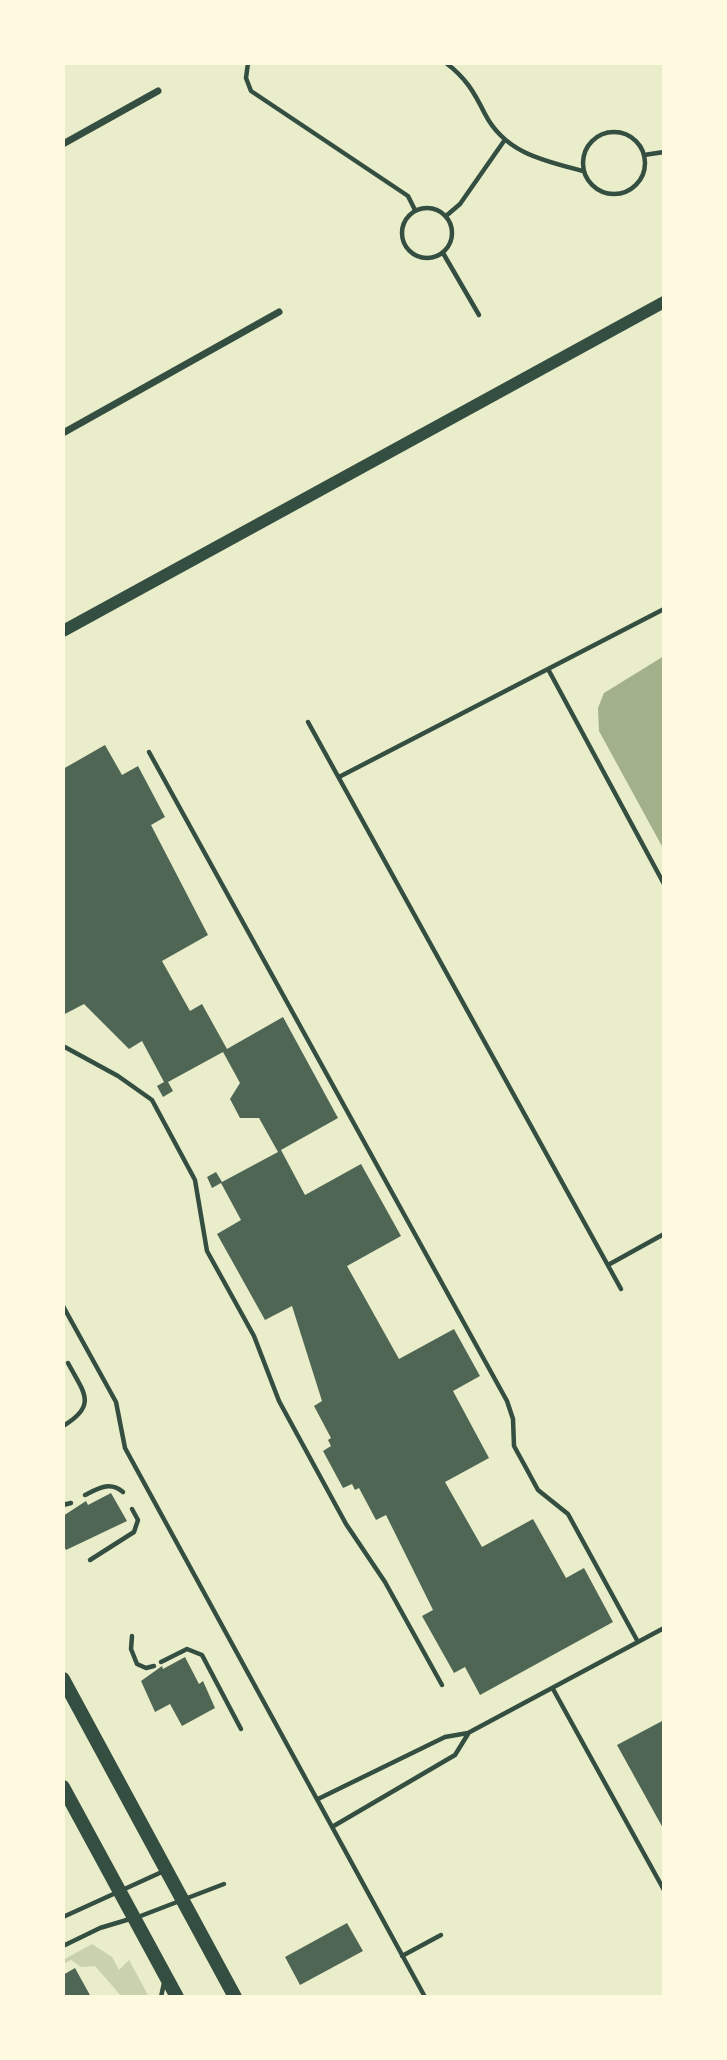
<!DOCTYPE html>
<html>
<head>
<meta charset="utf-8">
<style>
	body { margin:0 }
	#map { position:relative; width:727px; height:2060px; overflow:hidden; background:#e9edc9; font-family:"PT Sans",sans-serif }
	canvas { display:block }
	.frame { position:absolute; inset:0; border:65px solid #fefae0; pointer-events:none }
</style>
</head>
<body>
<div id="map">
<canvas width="727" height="2060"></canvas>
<div class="frame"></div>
</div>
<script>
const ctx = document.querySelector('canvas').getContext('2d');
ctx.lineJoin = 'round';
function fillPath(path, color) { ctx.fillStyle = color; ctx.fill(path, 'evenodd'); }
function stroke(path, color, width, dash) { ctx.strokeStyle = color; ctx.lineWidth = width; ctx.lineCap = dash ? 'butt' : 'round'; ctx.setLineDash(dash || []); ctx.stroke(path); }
fillPath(new Path2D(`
	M 92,1944 L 112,1957 L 119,1970 L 129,1960 L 149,1997 L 122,1997 L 95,1966 L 81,1967 L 71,1960 L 63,1964 L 63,1960 Z`), '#cad2ad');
fillPath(new Path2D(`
	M 664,656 L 664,850 L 599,731 L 598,708 L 604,693 Z`), '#a3b18a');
fillPath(new Path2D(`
	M 105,745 L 122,775 L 138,766 L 165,817 L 151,825 L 208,935 L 162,961 L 190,1011 L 202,1004 L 227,1049 L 283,1017 L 338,1118 L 281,1150 L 305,1195 L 361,1164 L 401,1236 L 347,1266 L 399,1359 L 454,1329 L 480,1376 L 453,1391 L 489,1458 L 445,1482 L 482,1547 L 533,1519 L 566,1578 L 584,1568 L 613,1622 L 480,1695 L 465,1667 L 454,1673 L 422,1616 L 433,1610 L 386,1515 L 376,1520 L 359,1488 L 355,1490 L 352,1484 L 343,1488 L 323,1451 L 331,1446 L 328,1440 L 331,1438 L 314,1406 L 322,1401 L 292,1306 L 265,1320 L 217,1234 L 241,1220 L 221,1183 L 212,1188 L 207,1177 L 216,1172 L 222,1182 L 278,1152 L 259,1118 L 240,1118 L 230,1099 L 240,1083 L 223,1052 L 168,1082 L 173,1091 L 163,1097 L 157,1086 L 164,1082 L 142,1041 L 129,1049 L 84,1004 L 63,1015 L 63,769 Z
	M 111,1493 L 127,1521 L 66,1550 L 63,1544 L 63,1516 L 86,1501 L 88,1505 Z
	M 185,1657 L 199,1684 L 203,1681 L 215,1708 L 182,1726 L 170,1704 L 155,1712 L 141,1681 L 162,1666 L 163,1669 Z
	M 664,1720 L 664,1830 L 617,1745 Z
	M 347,1923 L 363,1951 L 300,1985 L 285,1957 Z
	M 75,1968 L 91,1997 L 63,1997 L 63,1975 Z`), '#4f6655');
stroke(new Path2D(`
	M 248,63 L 246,78 L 251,91 L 408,196 L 415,210
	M 446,63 C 466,78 474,92 485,114 C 505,153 544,161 583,171
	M583 163a31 31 0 1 1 62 0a31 31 0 1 1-62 0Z
	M 644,155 L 664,152
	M402 233a25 25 0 1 1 50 0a25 25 0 1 1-50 0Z
	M 446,216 L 460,204 L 504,141
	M 443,253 L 479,315
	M 548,669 L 664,884
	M 308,722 L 621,1289
	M 149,752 L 507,1401 L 513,1419 L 514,1446 L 525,1466 L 538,1490 L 568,1514 L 638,1642
	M 339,777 L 664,609
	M 63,1046 L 118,1076 L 152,1100 L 195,1180 L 207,1251 L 254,1336 L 279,1401 L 346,1524 L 385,1582 L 442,1685
	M 608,1265 L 664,1234
	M 63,1306 L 116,1402 L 125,1448 L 425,1997
	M 63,1426 C 98,1405 84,1393 68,1363
	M 85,1495 C 99,1488 110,1481 123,1492
	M 63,1505 L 71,1503
	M 90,1560 L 134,1532 L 138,1520 L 132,1509
	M 132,1636 L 131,1649 L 137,1664 L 146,1668 L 154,1666
	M 161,1662 L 187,1649 L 202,1655 L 241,1729
	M 553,1689 L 664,1890
	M 318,1799 L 445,1737 L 468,1733 L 664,1628
	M 332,1827 L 455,1755 L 468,1734
	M 63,1917 L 164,1871
	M 138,1917 L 224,1884
	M 63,1946 L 100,1928 L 130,1919
	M 402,1956 L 441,1935
	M 161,1997 L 164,1983`), '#344e41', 4.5);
stroke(new Path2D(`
	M 63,144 L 158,91
	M 63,433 L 279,312`), '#344e41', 7);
stroke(new Path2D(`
	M 63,631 L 664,302`), '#344e41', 12);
stroke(new Path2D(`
	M 63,1679 L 235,1997
	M 63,1787 L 177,1997`), '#344e41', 14);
</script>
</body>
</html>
